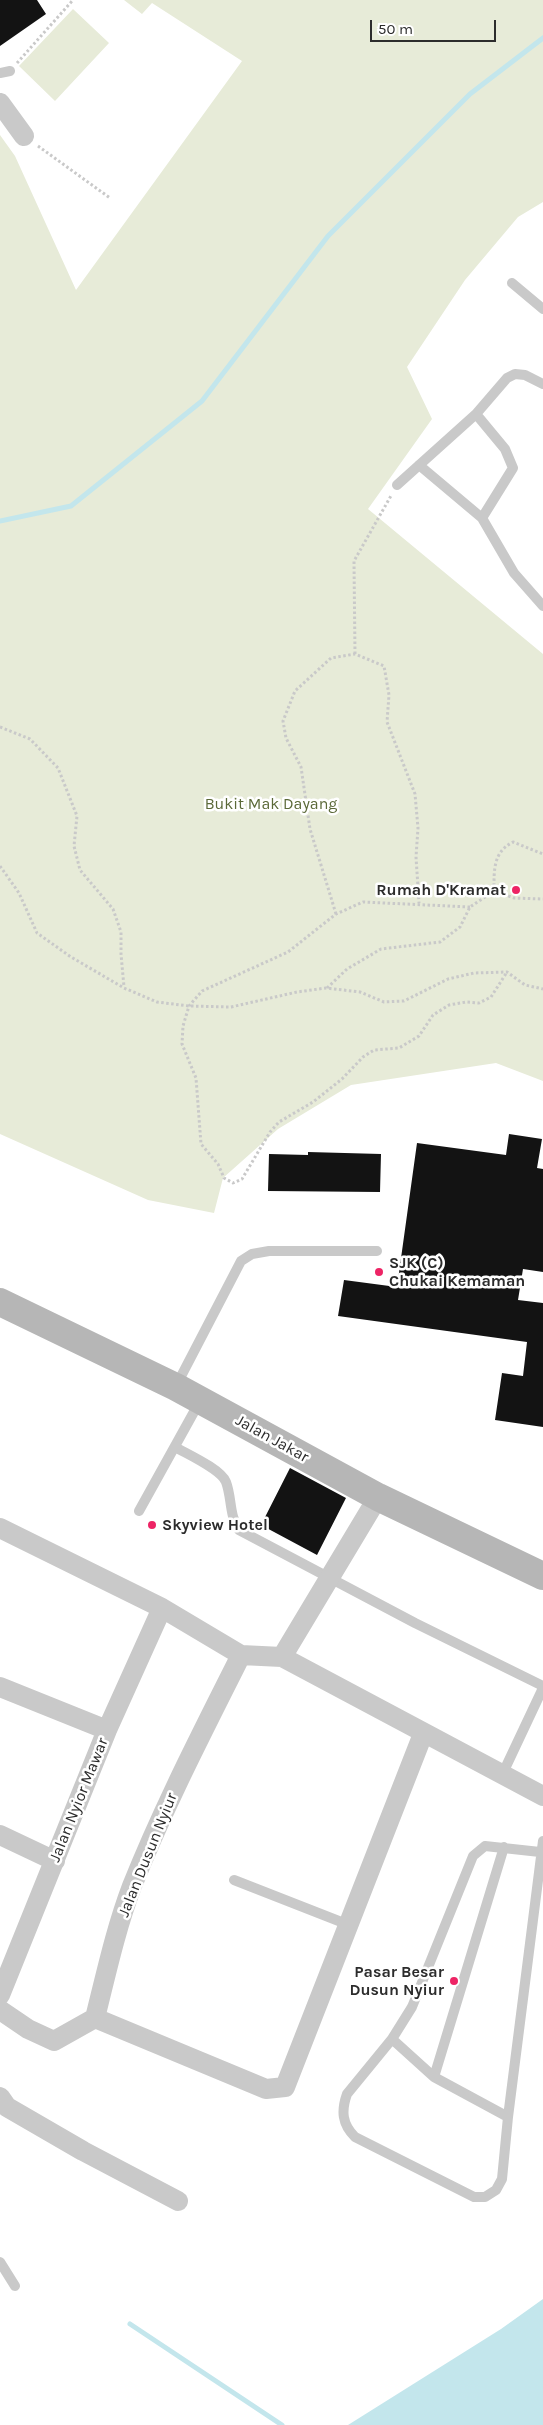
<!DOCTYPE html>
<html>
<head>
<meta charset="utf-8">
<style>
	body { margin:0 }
	#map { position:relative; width:543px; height:2425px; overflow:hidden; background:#fff; font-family:Karla,sans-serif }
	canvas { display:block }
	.scale { position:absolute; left:370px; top:20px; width:126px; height:22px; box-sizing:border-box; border:2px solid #2c2c2c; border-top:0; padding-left:6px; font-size:15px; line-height:18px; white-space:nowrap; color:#2c2c2c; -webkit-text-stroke:4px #fff; paint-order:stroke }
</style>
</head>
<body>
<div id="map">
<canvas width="543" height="2425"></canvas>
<div class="scale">50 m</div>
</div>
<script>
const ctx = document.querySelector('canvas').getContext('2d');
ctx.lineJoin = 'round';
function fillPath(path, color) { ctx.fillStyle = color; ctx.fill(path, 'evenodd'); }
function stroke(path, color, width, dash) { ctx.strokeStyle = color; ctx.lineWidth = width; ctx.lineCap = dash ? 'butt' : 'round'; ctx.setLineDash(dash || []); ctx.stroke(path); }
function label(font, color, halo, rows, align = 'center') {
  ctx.font = font + ' Karla,sans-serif'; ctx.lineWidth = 5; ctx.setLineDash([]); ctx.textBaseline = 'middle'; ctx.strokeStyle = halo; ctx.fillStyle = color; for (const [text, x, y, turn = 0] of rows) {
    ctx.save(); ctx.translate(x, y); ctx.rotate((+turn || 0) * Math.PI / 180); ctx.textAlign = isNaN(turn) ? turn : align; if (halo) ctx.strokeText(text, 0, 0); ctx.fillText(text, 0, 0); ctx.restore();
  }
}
fillPath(new Path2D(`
	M 124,0 L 543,0 L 543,202 L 518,217 L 465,280 L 407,367 L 432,419 L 368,509 L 543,654 L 543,1081 L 496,1063 L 351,1085 L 278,1129 L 223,1178 L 214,1213 L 148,1200 L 0,1134 L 0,135 L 15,156 L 76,290 L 242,61 L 152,3 L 142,14 Z
	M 73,9 L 109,43 L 55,101 L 19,66 Z`), '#e7ebd8');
fillPath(new Path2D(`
	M 543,2299 L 543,2425 L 348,2425 L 501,2329 Z`), '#c3e6ec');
stroke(new Path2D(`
	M 0,521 L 71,506 L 202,401 L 328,236 L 470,94 L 543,38
	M 130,2324 L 282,2425`), '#c3e6ec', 5);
fillPath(new Path2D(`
	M 0,0 L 37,0 L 46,14 L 0,46 Z
	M 509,1134 L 542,1139 L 537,1168 L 543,1169 L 543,1272 L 523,1269 L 518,1300 L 543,1303 L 543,1427 L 495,1420 L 502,1373 L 523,1376 L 527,1342 L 338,1316 L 344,1280 L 397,1287 L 417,1143 L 506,1155 Z
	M 308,1152 L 381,1154 L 380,1192 L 268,1191 L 269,1154 L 308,1155 Z
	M 290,1468 L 346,1498 L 317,1555 L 261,1525 Z`), '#131313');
stroke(new Path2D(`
	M 17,63 L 73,0
	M 38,146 L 110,198
	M 355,654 L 354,561 L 392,494
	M 0,727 L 30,739 L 58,768 L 77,816 L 74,846 L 80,870 L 113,909 L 121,932 L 121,954 L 124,987
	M 0,866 L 19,893 L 37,933 L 71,957 L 124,988 L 157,1002 L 189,1006 L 231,1007 L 297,992 L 326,988 L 360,992 L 384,1002 L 404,1001 L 448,979 L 474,973 L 507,972 L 525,985 L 543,989
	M 494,891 C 494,870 493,852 513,842 L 543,854
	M 494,891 L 514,898 L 543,899
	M 470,907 L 363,902 L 336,914 L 288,952 L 202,991 L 189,1006 L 183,1026 L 182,1044 L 196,1078 L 201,1144 L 218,1164 L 224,1178 L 233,1183 L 242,1179 L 270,1132 L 279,1122 L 313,1102 L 342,1079 L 363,1057 L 374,1050 L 399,1048 L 419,1036 L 433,1015 L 449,1005 L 466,1002 L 479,1003 L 491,997 L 507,972
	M 336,914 L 310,829 L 301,767 L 286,738 L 283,721 L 295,691 L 331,658 L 355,654 L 384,666 L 389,695 L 387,722 L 415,794 L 418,828 L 416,857 L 419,903
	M 327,988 L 347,969 L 381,949 L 440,942 L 460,927 L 470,907 L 494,891`), '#c9c9c9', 3, [2.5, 2.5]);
stroke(new Path2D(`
	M 0,73 L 10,71
	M 512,283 L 543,309
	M 476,414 L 505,449 L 513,468 L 482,518
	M 419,465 L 482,518 L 514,573 L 543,606
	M 397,485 L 476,414 L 507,378 L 515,374 L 525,375 L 543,384
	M 176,1386 L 241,1261 L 252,1254 L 269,1251 L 377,1251
	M 175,1447 C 187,1454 221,1469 226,1482 C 232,1498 229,1515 239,1530 L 415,1623 L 543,1686
	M 139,1511 L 200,1401
	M 502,1775 L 543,1688
	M 540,1852 L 485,1846 L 473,1856 L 412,2007 L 392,2039 L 347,2094 C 341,2111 342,2124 355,2137 L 474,2197 L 485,2197 L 496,2190 L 502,2179 L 508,2117 L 543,1841
	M 234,1880 L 349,1925
	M 392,2039 L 434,2077 L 508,2117
	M 434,2077 L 504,1847
	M 0,2262 L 15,2286`), '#c9c9c9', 10);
stroke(new Path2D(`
	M 0,103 L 24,136
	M 0,1528 L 162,1608 L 241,1655 L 282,1657 L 543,1796
	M 282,1657 L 378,1497
	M 0,1687 L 107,1730
	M 0,1835 L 55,1861
	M 0,1995 L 107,1730 L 162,1608
	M 0,2010 L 28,2029 L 54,2041 L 95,2018 C 106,1974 116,1928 132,1886 C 164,1806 203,1731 241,1655
	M 95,2018 L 266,2089 L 285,2087 L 423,1734
	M 0,2097 L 7,2107 L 83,2151 L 178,2201`), '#c9c9c9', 20);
stroke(new Path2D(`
	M 0,1302 L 176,1387 L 378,1497 L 543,1576`), '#b6b6b6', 28);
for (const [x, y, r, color] of [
	[516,890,5,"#ed2465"],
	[379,1272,5,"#ed2465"],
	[152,1525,5,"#ed2465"],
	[454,1981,5,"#ed2465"]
]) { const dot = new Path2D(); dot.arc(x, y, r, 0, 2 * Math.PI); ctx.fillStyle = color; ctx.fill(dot); stroke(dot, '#fff', 2); }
label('16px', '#5b6938', '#fff', [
	["Bukit Mak Dayang",271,804]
]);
label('bold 16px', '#2c2c2c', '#fff', [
	["Rumah D'Kramat",506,890],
	["SJK (C)",389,1263,"left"],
	["Chukai Kemaman",389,1281,"left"],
	["Skyview Hotel",162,1525,"left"],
	["Pasar Besar",444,1972],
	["Dusun Nyiur",444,1990]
], 'right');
label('16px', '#2c2c2c', '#fff', [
	["Jalan Jakar",272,1439,29],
	["Jalan Nyior Mawar",79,1800,-68],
	["Jalan Dusun Nyiur",148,1855,-68]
]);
</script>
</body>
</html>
